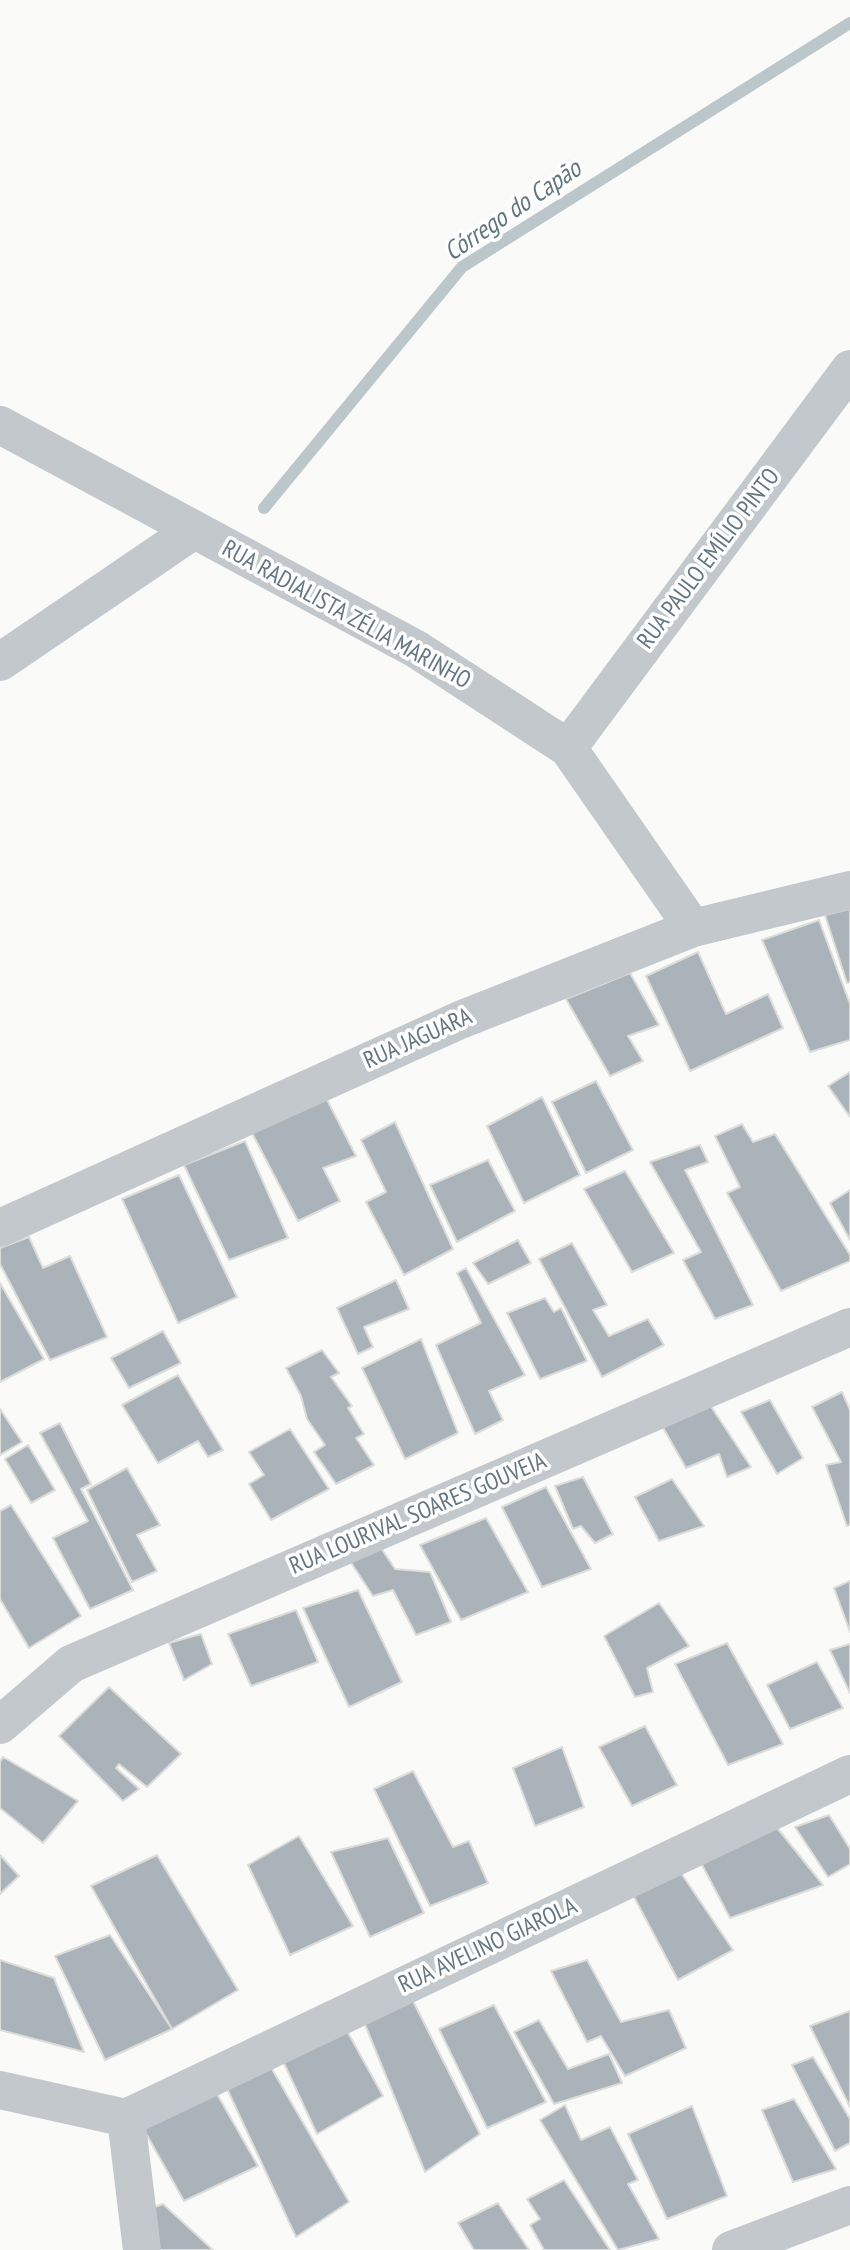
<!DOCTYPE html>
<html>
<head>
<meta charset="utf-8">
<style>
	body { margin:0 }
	canvas { display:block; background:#fafaf8 }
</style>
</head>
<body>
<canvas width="850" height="2250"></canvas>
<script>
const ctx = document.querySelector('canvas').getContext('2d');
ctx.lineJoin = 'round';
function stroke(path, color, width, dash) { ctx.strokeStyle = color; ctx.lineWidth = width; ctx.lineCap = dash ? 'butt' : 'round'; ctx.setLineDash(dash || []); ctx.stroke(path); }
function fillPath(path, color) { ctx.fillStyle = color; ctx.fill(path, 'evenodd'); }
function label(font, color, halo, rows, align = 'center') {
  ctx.font = font + ' "PT Sans Narrow",sans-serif'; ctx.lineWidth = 7; ctx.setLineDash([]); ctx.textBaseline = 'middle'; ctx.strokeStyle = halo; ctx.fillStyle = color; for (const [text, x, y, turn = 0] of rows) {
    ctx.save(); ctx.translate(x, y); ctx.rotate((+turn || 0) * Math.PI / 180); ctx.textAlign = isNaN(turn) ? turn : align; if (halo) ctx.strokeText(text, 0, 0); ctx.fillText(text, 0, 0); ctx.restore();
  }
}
stroke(new Path2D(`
	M 264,508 L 462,267 L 850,23`), '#bbc7cb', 12);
const building = new Path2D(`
	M 850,909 L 850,982 L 847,983 L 825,915 Z
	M 819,920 L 850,1004 L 850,1040 L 810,1052 L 762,940 Z
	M 698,952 L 726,1014 L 768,994 L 783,1028 L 690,1071 L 646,976 Z
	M 630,973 L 659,1025 L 628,1036 L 643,1061 L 610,1076 L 566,999 Z
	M 850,1072 L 850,1117 L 828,1086 Z
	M 596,1081 L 633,1150 L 586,1173 L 552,1102 Z
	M 325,1096 L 356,1156 L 323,1168 L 340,1201 L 298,1221 L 251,1131 Z
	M 542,1097 L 580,1175 L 524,1203 L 487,1126 Z
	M 395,1122 L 453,1249 L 404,1275 L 366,1202 L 386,1192 L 361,1140 Z
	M 742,1124 L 753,1142 L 775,1134 L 850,1255 L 850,1261 L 781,1291 L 727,1193 L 740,1187 L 715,1136 Z
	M 245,1141 L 288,1238 L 229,1260 L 184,1165 Z
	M 700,1145 L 708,1162 L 685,1170 L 753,1305 L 715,1319 L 683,1260 L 701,1252 L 650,1162 Z
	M 488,1160 L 515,1211 L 457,1242 L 430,1185 Z
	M 625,1171 L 674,1253 L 632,1272 L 584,1189 Z
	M 179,1175 L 237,1297 L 178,1323 L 122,1199 Z
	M 850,1190 L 850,1240 L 830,1203 Z
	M 29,1237 L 43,1268 L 70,1256 L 107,1337 L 50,1360 L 0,1264 L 0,1248 Z
	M 518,1240 L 531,1263 L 488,1284 L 473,1263 Z
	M 572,1243 L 607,1305 L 593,1310 L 609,1336 L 648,1319 L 664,1345 L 602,1377 L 539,1259 Z
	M 466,1268 L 525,1375 L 489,1391 L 503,1420 L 475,1434 L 436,1345 L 481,1323 L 457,1273 Z
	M 396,1280 L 409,1309 L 364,1327 L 373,1347 L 358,1354 L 337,1308 Z
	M 0,1283 L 44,1359 L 0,1382 Z
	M 545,1298 L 554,1312 L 561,1308 L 587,1361 L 540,1379 L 507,1313 Z
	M 163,1331 L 181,1363 L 129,1388 L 111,1358 Z
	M 421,1339 L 458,1433 L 405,1459 L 362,1368 Z
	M 322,1350 L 339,1373 L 331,1377 L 352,1406 L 348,1408 L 364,1434 L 356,1438 L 374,1465 L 336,1484 L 314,1452 L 325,1445 L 307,1419 L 301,1396 L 286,1368 Z
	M 178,1375 L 223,1450 L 208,1457 L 198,1441 L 158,1463 L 122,1405 Z
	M 842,1392 L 850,1410 L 850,1525 L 847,1526 L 826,1465 L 841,1462 L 812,1407 Z
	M 770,1400 L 803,1458 L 777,1474 L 741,1412 Z
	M 710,1405 L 751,1467 L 727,1477 L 719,1454 L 686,1468 L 661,1424 Z
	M 0,1409 L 22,1442 L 0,1455 Z
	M 60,1423 L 91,1484 L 81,1489 L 133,1590 L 90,1609 L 53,1538 L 88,1521 L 40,1433 Z
	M 290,1429 L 329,1489 L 271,1520 L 249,1484 L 264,1475 L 249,1452 Z
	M 28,1445 L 55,1490 L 31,1503 L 5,1459 Z
	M 127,1468 L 160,1525 L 137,1535 L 157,1571 L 132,1582 L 87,1490 Z
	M 583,1477 L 613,1534 L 595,1543 L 581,1526 L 573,1529 L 555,1486 Z
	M 672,1479 L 704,1526 L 659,1541 L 635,1497 Z
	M 546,1487 L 591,1569 L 542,1587 L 502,1507 Z
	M 11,1505 L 81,1616 L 29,1648 L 0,1599 L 0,1511 Z
	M 486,1518 L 528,1592 L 461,1620 L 420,1545 Z
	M 379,1545 L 395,1569 L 430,1572 L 451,1622 L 416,1635 L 393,1590 L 373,1596 L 348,1558 Z
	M 850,1581 L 850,1632 L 834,1588 Z
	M 358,1590 L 402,1682 L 349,1707 L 303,1608 Z
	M 659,1603 L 689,1646 L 647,1668 L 653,1692 L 635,1697 L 604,1636 Z
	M 296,1610 L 318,1662 L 251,1686 L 228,1634 Z
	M 201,1634 L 212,1664 L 184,1680 L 169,1643 Z
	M 727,1643 L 783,1744 L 728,1765 L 675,1664 Z
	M 850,1644 L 850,1693 L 830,1650 Z
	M 817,1662 L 843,1708 L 790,1729 L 767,1685 Z
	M 109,1687 L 181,1754 L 147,1787 L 119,1764 L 116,1768 L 139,1789 L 123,1801 L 59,1736 Z
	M 645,1726 L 677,1785 L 632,1806 L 599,1747 Z
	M 562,1747 L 584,1807 L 535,1826 L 513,1768 Z
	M 3,1757 L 78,1801 L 43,1843 L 0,1808 L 0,1762 Z
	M 413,1771 L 453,1847 L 469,1841 L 488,1883 L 430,1906 L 374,1789 Z
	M 829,1815 L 850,1849 L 850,1864 L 828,1877 L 795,1827 Z
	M 774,1824 L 823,1885 L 730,1918 L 700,1861 Z
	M 299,1836 L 353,1926 L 290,1955 L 248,1865 Z
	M 388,1838 L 424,1913 L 370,1937 L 331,1852 Z
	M 0,1855 L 19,1876 L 0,1894 Z
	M 157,1855 L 238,1990 L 172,2029 L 91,1886 Z
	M 681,1873 L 733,1950 L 678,1980 L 632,1893 Z
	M 110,1935 L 172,2029 L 105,2060 L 55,1956 Z
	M 0,1960 L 54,1978 L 84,2052 L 0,2030 Z
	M 587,1960 L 621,2022 L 669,2010 L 686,2048 L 625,2076 L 601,2036 L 587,2042 L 551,1971 Z
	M 413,2001 L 480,2134 L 425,2172 L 364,2022 Z
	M 494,2005 L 546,2102 L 487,2128 L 439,2029 Z
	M 850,2011 L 850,2107 L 810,2026 Z
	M 539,2020 L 568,2069 L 609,2054 L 622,2083 L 554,2104 L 514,2032 Z
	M 347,2031 L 383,2096 L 317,2134 L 282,2059 Z
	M 813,2057 L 850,2119 L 850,2143 L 835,2151 L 792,2065 Z
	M 269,2064 L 349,2202 L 296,2237 L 223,2080 Z
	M 213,2087 L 258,2166 L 184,2201 L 139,2121 Z
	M 794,2099 L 836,2169 L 793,2182 L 762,2110 Z
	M 565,2105 L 581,2140 L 610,2127 L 638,2180 L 628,2184 L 659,2239 L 618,2250 L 540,2120 Z
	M 692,2106 L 727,2196 L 667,2219 L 628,2134 Z
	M 564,2180 L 610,2250 L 544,2250 L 530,2225 L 540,2219 L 527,2199 Z
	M 498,2203 L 529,2250 L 474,2250 L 458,2223 Z
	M 163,2204 L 213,2250 L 151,2250 L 144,2211 Z`);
fillPath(building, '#aab3b9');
stroke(building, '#dcdcda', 2);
stroke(new Path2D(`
	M 0,425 L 416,649 L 568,748 L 693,928
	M 0,662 L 194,530
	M 568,748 L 850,369
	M 0,1228 L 460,1020 L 693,928 L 850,890
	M 0,1725 L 71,1664 L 850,1327
	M 0,2090 L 126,2118
	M 126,2118 L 850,1774
	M 126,2118 L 142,2250
	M 731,2250 L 850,2205`), '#c3c8cc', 38);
label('24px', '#657683', '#fff', [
	["RUA PAULO EMÍLIO PINTO",709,559,-53],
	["RUA RADIALISTA ZÉLIA MARINHO",346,615,29],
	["RUA JAGUARA",418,1039,-24],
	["RUA LOURIVAL SOARES GOUVEIA",418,1514,-23],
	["RUA AVELINO GIAROLA",488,1946,-25]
]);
label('italic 26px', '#60757c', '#fff', [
	["Córrego do Capão",513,211,-34]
]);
</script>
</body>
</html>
